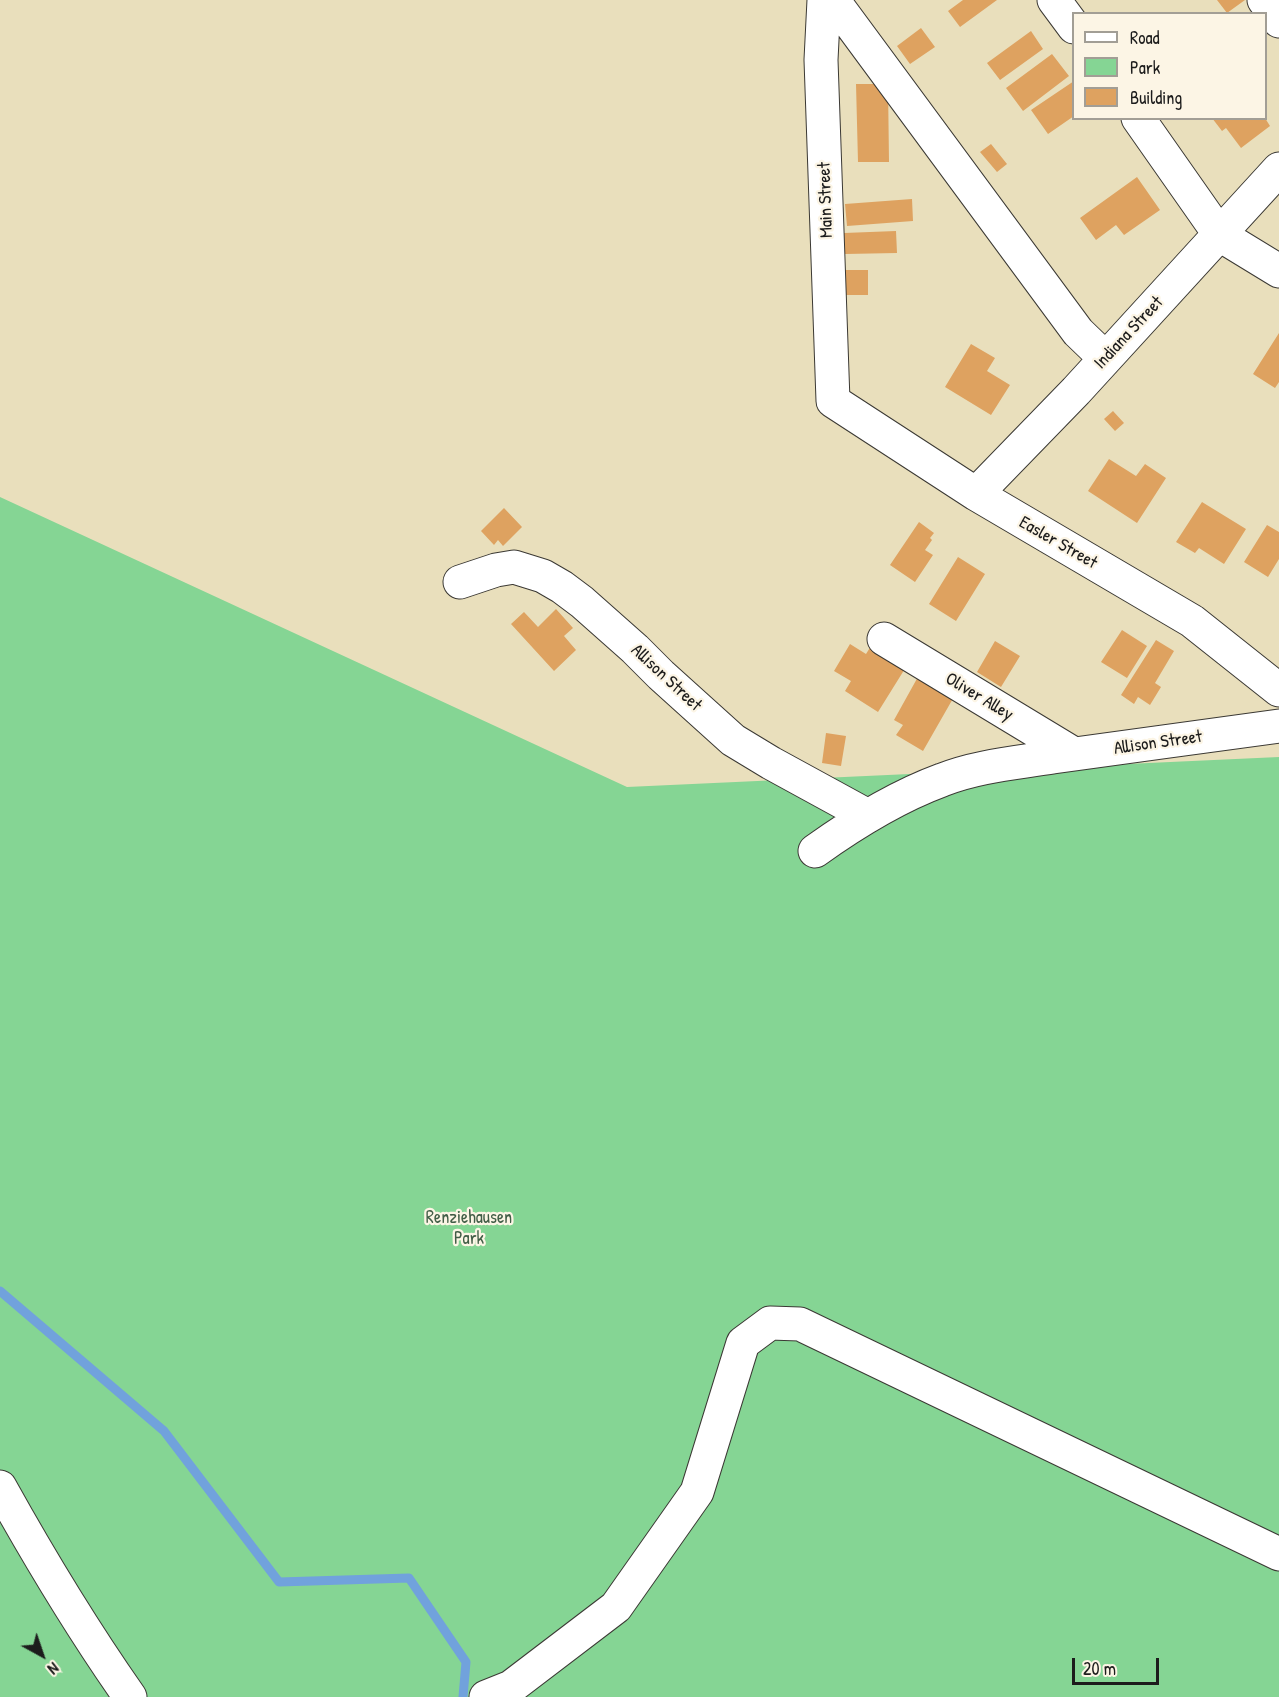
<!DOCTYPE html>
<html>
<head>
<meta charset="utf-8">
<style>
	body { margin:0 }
	#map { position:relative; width:1279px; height:1697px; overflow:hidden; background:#e9dfbc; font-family:"Patrick Hand",sans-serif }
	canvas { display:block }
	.legend { position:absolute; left:1072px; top:12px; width:195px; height:108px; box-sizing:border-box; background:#fcf5e5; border:2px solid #a29e95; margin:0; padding:8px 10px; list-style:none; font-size:18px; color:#1c1c1c }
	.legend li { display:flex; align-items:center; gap:12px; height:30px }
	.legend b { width:30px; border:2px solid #a29e95 }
	.north { position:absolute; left:12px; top:1625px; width:60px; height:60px; -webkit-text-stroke:4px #fcf5e5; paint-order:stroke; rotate:140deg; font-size:16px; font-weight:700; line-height:24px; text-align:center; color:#1c1c1c }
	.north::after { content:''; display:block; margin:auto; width:21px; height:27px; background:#1c1c1c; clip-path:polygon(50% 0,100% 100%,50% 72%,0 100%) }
	.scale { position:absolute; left:1072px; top:1658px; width:87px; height:27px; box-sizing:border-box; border:3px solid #1c1c1c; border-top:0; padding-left:8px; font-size:18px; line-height:21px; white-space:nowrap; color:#1c1c1c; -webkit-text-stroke:4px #fcf5e5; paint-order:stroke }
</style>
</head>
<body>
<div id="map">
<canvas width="1279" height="1697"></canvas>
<ul class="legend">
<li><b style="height:8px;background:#fff"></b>Road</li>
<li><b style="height:16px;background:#85d594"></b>Park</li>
<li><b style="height:16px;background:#dea260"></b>Building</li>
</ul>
<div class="north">N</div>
<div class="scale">20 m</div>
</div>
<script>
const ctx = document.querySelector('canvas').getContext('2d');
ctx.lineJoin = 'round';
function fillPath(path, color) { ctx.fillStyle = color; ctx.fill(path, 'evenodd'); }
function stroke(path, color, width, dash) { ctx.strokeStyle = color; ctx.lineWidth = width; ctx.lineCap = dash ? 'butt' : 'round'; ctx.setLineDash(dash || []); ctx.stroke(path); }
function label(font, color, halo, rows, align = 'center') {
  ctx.font = font + ' "Patrick Hand",sans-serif'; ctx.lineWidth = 4.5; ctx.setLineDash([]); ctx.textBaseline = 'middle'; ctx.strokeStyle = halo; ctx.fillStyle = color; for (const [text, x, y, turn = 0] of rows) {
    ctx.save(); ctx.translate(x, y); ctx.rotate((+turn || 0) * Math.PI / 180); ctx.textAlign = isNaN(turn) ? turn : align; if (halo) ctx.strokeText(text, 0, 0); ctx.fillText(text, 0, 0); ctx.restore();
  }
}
fillPath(new Path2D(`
	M 0,497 L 627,787 L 1279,757 L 1279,1697 L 0,1697 Z`), '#85d594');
stroke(new Path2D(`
	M 0,1291 L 164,1431 L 279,1582 L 409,1578 L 466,1662 L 463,1697`), '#71a2dc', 9);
fillPath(new Path2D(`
	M 963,0 L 997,0 L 960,27 L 948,11 Z
	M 1217,0 L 1245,0 L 1227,13 Z
	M 921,28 L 935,47 L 910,64 L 897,46 Z
	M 1031,31 L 1043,49 L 1000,80 L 987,63 Z
	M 1052,54 L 1069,76 L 1023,111 L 1006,88 Z
	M 1074,81 L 1074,116 L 1048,134 L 1031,110 Z
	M 856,84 L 888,84 L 889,162 L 858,162 Z
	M 1212,118 L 1265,118 L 1270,126 L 1241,148 L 1226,128 L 1222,131 Z
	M 991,144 L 1007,164 L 997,172 L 980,152 Z
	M 1137,177 L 1160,210 L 1124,235 L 1116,225 L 1096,240 L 1080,218 Z
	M 912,199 L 913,221 L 847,226 L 845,204 Z
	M 896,231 L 897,253 L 845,254 L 844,233 Z
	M 840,270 L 868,270 L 868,295 L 840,295 Z
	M 1279,333 L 1279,382 L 1275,388 L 1253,374 Z
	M 971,344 L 995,358 L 987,371 L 1010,385 L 991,415 L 945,387 Z
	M 1113,411 L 1124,423 L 1115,431 L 1104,419 Z
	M 1109,459 L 1136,476 L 1145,464 L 1166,478 L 1137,523 L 1088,491 Z
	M 1202,502 L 1246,529 L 1224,564 L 1199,548 L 1195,553 L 1176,542 Z
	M 504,508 L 522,527 L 503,546 L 498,540 L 494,545 L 481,531 Z
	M 919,522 L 934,533 L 930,538 L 932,540 L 925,550 L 933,555 L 915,582 L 890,565 Z
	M 1267,525 L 1279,532 L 1279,559 L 1268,577 L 1244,562 Z
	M 958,557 L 985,574 L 956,621 L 929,604 Z
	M 556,609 L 573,628 L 564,636 L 576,650 L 554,671 L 511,624 L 524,612 L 538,627 Z
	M 1122,630 L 1147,646 L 1127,678 L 1101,662 Z
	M 1156,640 L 1174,651 L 1155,683 L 1161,687 L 1150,705 L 1138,697 L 1134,704 L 1121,695 Z
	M 995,641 L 1020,656 L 1001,687 L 977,672 Z
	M 850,644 L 866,654 L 871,646 L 906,667 L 878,712 L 845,691 L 851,681 L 834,671 Z
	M 919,675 L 955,695 L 923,751 L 896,735 L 903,725 L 894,720 Z
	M 826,733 L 846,736 L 841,766 L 822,763 Z`), '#dea260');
const minor = new Path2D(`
	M 824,0 L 821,60 L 833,401 L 976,494 L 1192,621 L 1279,690
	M 833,0 L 1078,332 L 1105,358
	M 1054,0 L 1074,27
	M 1264,0 L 1279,21
	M 1138,118 L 1220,235 L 1279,271
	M 976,494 L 1076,391 L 1279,169
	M 460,582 L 496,570 L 514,567 L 543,576 L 562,587 L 582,602 L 635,649 L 661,675 L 733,740 L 771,763 L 868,816
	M 884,639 L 1074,754
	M 815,851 C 854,823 896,797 942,780 C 977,766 1016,763 1053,757 C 1128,746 1204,737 1279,726
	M 486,1697 L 511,1687 L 616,1607 L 697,1492 L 743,1343 L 770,1323 L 800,1324 L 1279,1554`);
const major = new Path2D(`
	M 0,1487 C 40,1559 83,1630 130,1697`);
stroke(minor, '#3b3934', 35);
stroke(major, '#3b3934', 35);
stroke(minor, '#fff', 33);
stroke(major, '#fff', 33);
label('18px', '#1c1c1c', '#fcf5e5', [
	["Main Street",826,200,-92],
	["Indiana Street",1129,333,-47],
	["Easler Street",1058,543,30],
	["Allison Street",666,678,43],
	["Oliver Alley",979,697,31],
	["Allison Street",1158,743,-8]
]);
label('18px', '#415d46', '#fcf5e5', [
	["Renziehausen",469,1218],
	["Park",469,1239]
]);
</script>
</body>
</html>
